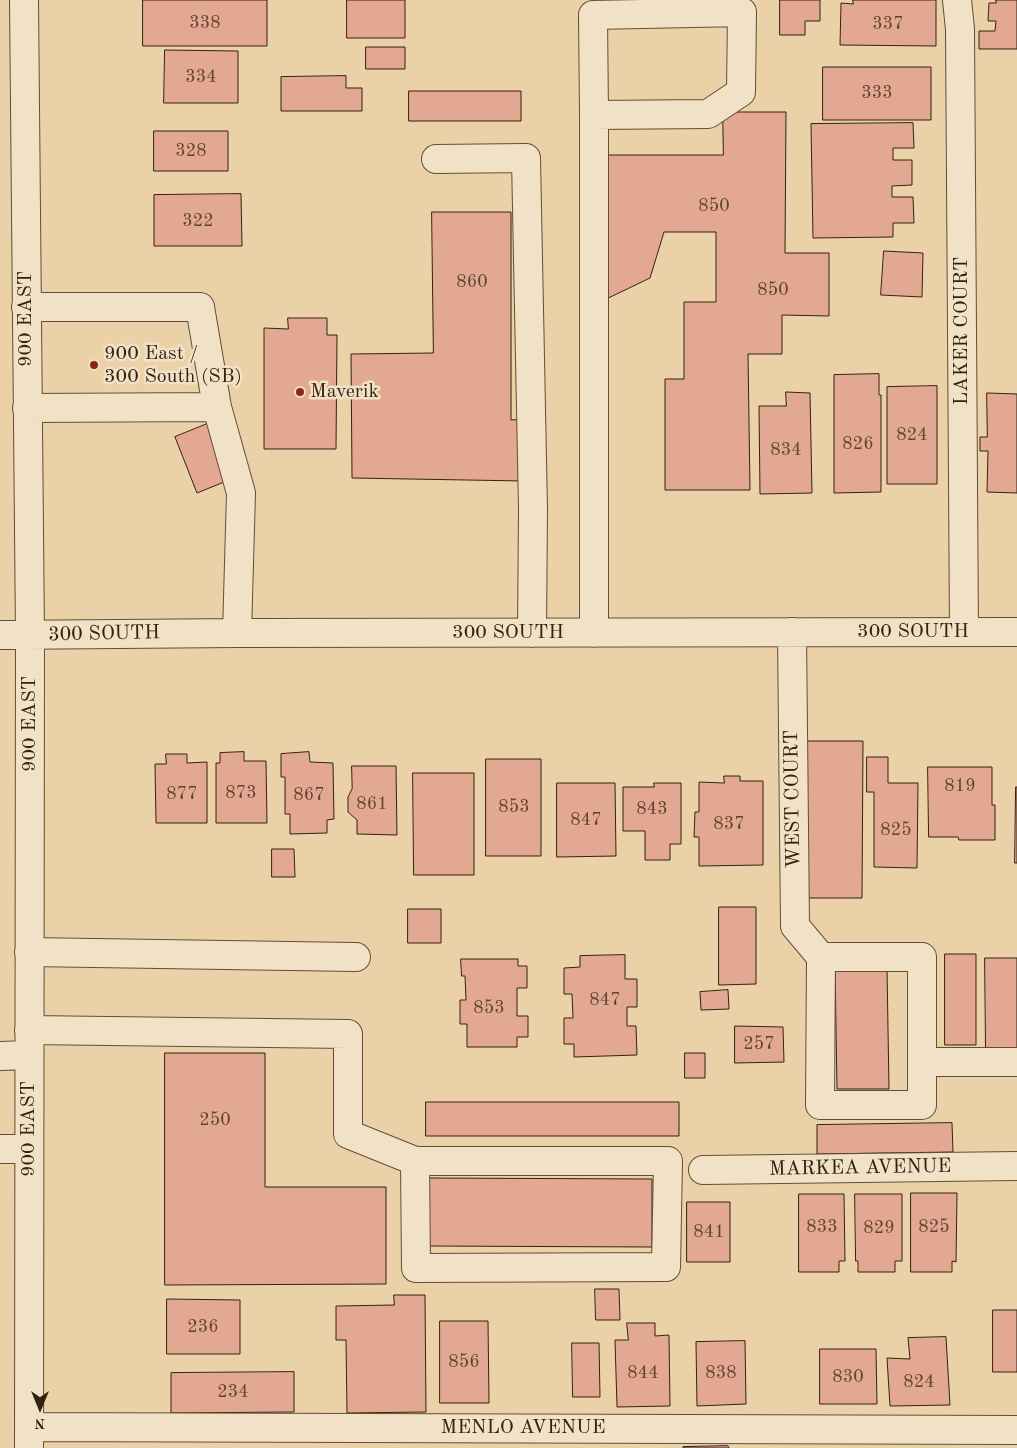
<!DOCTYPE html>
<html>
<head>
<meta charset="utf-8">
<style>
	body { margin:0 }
	#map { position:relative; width:1017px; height:1448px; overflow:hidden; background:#ead1a8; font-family:"Old Standard TT",serif }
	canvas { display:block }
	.north { position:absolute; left:15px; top:1383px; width:50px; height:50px; -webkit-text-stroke:4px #f1e1c6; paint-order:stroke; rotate:180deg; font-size:14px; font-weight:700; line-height:20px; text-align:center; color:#342211 }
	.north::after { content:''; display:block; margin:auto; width:18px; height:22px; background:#342211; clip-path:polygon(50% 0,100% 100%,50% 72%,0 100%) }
</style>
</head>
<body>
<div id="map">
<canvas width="1017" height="1448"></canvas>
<div class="north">N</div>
</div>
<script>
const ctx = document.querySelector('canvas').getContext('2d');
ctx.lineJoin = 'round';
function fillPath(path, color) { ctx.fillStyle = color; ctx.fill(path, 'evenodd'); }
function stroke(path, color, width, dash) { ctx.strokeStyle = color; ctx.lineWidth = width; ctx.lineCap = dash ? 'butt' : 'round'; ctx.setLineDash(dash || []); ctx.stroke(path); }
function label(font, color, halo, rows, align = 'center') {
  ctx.font = font + ' "Old Standard TT",serif'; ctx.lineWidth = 5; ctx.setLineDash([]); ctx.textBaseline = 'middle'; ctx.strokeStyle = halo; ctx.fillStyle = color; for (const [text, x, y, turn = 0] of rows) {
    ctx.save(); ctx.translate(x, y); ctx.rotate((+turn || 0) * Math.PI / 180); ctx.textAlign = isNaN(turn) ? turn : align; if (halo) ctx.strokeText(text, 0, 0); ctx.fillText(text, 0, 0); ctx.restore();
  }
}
const building = new Path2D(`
	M 143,0 L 267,0 L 267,46 L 143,46 Z
	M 347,0 L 405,0 L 405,38 L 347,38 Z
	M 780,0 L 820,0 L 820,21 L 805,21 L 805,35 L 780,35 Z
	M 853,0 L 936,0 L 936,46 L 840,45 L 841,3 L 853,4 Z
	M 996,0 L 1017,0 L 1017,49 L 979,49 L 979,31 L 995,31 L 996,21 L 988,21 L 989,3 L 996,3 Z
	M 366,47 L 405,47 L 405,69 L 366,69 Z
	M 165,50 L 238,51 L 238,103 L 164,103 Z
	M 823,67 L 931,67 L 931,120 L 823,120 Z
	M 346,76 L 346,88 L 362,88 L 362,111 L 281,111 L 281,77 Z
	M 409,91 L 521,91 L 521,121 L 409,121 Z
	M 723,112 L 786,112 L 785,253 L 829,253 L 829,316 L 782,315 L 782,354 L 748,354 L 750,490 L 665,490 L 665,379 L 684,379 L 684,302 L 716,302 L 716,232 L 664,232 L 650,278 L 600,302 L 601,155 L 723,155 Z
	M 913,123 L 914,148 L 893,148 L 893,160 L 912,160 L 912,185 L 892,186 L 892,197 L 913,197 L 914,223 L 893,223 L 893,237 L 813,238 L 811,124 Z
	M 154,131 L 228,131 L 228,171 L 154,171 Z
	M 241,194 L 242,246 L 154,246 L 154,195 Z
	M 432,212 L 511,212 L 511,420 L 526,419 L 524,481 L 352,478 L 351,354 L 433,353 Z
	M 884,251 L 923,253 L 922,297 L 881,295 Z
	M 288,318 L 327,318 L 327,335 L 337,335 L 336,449 L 264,449 L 264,328 L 288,329 Z
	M 879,374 L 879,395 L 881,395 L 881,492 L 834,493 L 834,375 Z
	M 937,386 L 937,484 L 887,484 L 887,387 Z
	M 786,392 L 810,393 L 812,493 L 760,494 L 759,406 L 786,406 Z
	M 987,393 L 1017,394 L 1017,493 L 987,492 L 988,451 L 980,451 L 980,437 L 987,437 Z
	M 212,422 L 234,478 L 197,493 L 175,437 Z
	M 805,741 L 863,741 L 862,898 L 803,898 Z
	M 244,752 L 244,761 L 266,761 L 267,823 L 216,823 L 216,763 L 220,763 L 220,753 Z
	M 309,752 L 310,762 L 333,763 L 334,819 L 327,820 L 327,833 L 290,834 L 290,814 L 285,814 L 285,777 L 281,777 L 281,754 Z
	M 166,754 L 187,754 L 187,763 L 207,762 L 207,823 L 156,823 L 155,764 L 166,764 Z
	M 867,757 L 888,757 L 888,783 L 918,783 L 917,868 L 874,867 L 874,792 L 867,792 Z
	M 486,759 L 541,759 L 541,856 L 486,856 Z
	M 352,766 L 396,766 L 397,835 L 357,834 L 357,820 L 348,812 L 348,797 L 352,789 Z
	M 928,767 L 992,767 L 992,805 L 995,805 L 995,840 L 959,840 L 958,837 L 929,837 Z
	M 413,773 L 474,773 L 474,875 L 414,875 Z
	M 724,776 L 740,776 L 740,781 L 763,781 L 763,865 L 699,866 L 699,837 L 694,837 L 695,812 L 699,812 L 699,782 L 724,783 Z
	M 557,783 L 615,783 L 616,856 L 557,857 Z
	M 654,783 L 681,783 L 681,844 L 670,844 L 670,860 L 645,860 L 645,831 L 623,831 L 623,787 L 654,787 Z
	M 1016,787 L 1017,787 L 1017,863 L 1015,863 Z
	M 272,849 L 294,849 L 295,877 L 272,877 Z
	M 719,907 L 756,907 L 756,984 L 719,985 Z
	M 408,909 L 441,909 L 441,943 L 408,943 Z
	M 945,954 L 976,954 L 976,1045 L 945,1045 Z
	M 625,955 L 625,979 L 637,979 L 637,1007 L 627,1007 L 627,1026 L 636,1026 L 637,1055 L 574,1057 L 574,1044 L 564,1044 L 564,1018 L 573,1018 L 572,994 L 564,994 L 564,968 L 580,967 L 580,956 Z
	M 985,958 L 1017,958 L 1017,1053 L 986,1054 Z
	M 461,959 L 518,959 L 518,966 L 527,966 L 527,988 L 517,988 L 517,1016 L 528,1016 L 528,1037 L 517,1037 L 517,1047 L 467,1047 L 467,1024 L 460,1024 L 460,1000 L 466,1000 L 465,976 L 462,976 Z
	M 887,967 L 889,1089 L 837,1089 L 835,968 Z
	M 728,990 L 729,1009 L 701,1010 L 700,992 Z
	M 735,1026 L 783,1027 L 784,1062 L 735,1063 Z
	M 165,1053 L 265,1053 L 265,1187 L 386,1187 L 386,1284 L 165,1285 Z
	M 685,1053 L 705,1053 L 705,1078 L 685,1078 Z
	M 426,1102 L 679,1102 L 679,1136 L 426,1136 Z
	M 952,1123 L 953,1152 L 817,1154 L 817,1125 Z
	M 426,1178 L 652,1179 L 652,1247 L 426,1246 Z
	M 911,1193 L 957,1193 L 956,1262 L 952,1261 L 952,1272 L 911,1272 Z
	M 799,1194 L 844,1194 L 845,1261 L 839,1261 L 839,1272 L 799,1272 Z
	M 855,1194 L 902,1194 L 902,1261 L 895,1261 L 895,1272 L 858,1272 L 858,1261 L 856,1261 Z
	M 687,1202 L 730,1202 L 730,1262 L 687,1262 Z
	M 595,1289 L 619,1289 L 620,1320 L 596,1320 Z
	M 394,1295 L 425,1295 L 426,1412 L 347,1413 L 346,1340 L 336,1340 L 336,1306 L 394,1305 Z
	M 167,1299 L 240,1300 L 240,1354 L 167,1354 Z
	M 993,1310 L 1017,1310 L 1017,1372 L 993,1372 Z
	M 440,1321 L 488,1321 L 489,1403 L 440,1403 Z
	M 627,1323 L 655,1323 L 655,1336 L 669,1335 L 670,1406 L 617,1407 L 615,1340 L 628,1340 Z
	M 946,1337 L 950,1405 L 890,1406 L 887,1358 L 910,1359 L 908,1338 Z
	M 745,1341 L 746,1404 L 697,1406 L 696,1342 Z
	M 572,1343 L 599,1343 L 600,1397 L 573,1397 Z
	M 820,1349 L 876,1349 L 877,1404 L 820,1404 Z
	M 294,1372 L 294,1412 L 171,1413 L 171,1373 Z
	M 728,1446 L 729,1448 L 683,1448 L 683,1447 Z`);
fillPath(building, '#e2a891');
stroke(building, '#342211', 1);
const minor = new Path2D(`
	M 24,0 L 30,635 L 29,1448
	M 957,0 L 960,29 L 964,632
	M 594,115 L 708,114 L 741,92 L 742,12 L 593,15 L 594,115 L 594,633
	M 436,159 L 526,158 L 533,509 L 532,633
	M 26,307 L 200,307 L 217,407 L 241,493 L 237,633
	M 27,408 L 217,407
	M 792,632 L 795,926 L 821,957
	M 0,635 L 237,633 L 1017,632
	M 29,952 L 356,957
	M 821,957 L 922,957 L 922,1105 L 820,1105 Z
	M 29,1030 L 348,1034 L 348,1134 L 415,1161 L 668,1161 L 666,1267 L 416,1268 L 415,1161
	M 0,1056 L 29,1055
	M 922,1062 L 1017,1062
	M 0,1149 L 29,1149
	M 703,1170 L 1017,1166
	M 29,1427 L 1017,1430`);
stroke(minor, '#624e37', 30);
stroke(minor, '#f1e1c6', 28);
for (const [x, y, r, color] of [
	[94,365,5,"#8f2418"],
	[300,392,5,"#8f2418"]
]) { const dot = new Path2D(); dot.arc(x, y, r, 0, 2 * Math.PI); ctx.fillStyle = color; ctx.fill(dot); stroke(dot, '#f1e1c6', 2); }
label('18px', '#604431', null, [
	["338",205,23],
	["337",888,24],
	["334",201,77],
	["333",877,93],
	["328",191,151],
	["850",714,206],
	["322",198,221],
	["860",472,282],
	["850",773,290],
	["824",912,435],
	["826",858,444],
	["834",786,450],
	["819",960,786],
	["873",241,793],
	["877",182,794],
	["867",309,795],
	["861",372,804],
	["853",514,807],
	["843",652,809],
	["847",586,820],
	["837",729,824],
	["825",896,830],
	["847",605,1000],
	["853",489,1008],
	["257",759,1044],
	["250",215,1120],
	["833",822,1227],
	["825",934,1227],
	["829",879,1228],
	["841",709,1232],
	["236",203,1327],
	["856",464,1362],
	["844",643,1373],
	["838",721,1373],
	["830",848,1377],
	["824",919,1382],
	["234",233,1392]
]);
label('20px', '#342211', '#f1e1c6', [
	["900 EAST",26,319,-90],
	["LAKER COURT",962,331,-90],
	["300 SOUTH",913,632],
	["300 SOUTH",508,633],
	["300 SOUTH",104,634,-1],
	["900 EAST",30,724,-90],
	["WEST COURT",793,799,-91],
	["900 EAST",29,1129,-90],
	["MARKEA AVENUE",860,1168,-1],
	["MENLO AVENUE",523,1428]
]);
label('20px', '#342211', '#f1e1c6', [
	["900 East /",104,354],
	["300 South (SB)",104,377],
	["Maverik",310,392]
], 'left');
</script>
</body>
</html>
